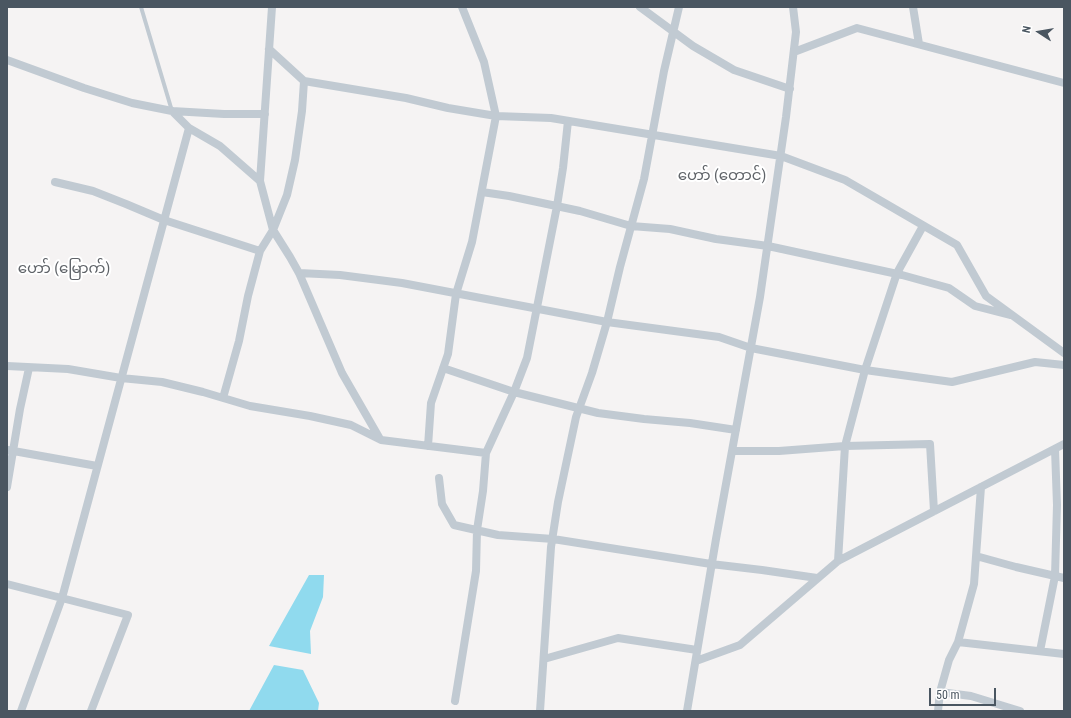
<!DOCTYPE html>
<html>
<head>
<meta charset="utf-8">
<style>
	body { margin:0 }
	#map { position:relative; width:1071px; height:718px; overflow:hidden; background:#f5f3f3; font-family:"Roboto Condensed",sans-serif }
	canvas { display:block }
	.frame { position:absolute; inset:0; border:8px solid #4a5661; pointer-events:none }
	.north { position:absolute; left:1019px; top:12px; width:40px; height:40px; -webkit-text-stroke:3px #fff; paint-order:stroke; rotate:282deg; font-size:11px; font-weight:700; line-height:16px; text-align:center; color:#4a5661 }
	.north::after { content:''; display:block; margin:auto; width:14px; height:18px; background:#4a5661; clip-path:polygon(50% 0,100% 100%,50% 72%,0 100%) }
	.scale { position:absolute; left:929px; top:688px; width:67px; height:18px; box-sizing:border-box; border:2px solid #4a5661; border-top:0; padding-left:5px; font-size:12px; line-height:14px; white-space:nowrap; color:#4a5661; -webkit-text-stroke:3px #fff; paint-order:stroke }
</style>
</head>
<body>
<div id="map">
<canvas width="1071" height="718"></canvas>
<div class="frame"></div>
<div class="north">N</div>
<div class="scale">50 m</div>
</div>
<script>
const ctx = document.querySelector('canvas').getContext('2d');
ctx.lineJoin = 'round';
function fillPath(path, color) { ctx.fillStyle = color; ctx.fill(path, 'evenodd'); }
function stroke(path, color, width, dash) { ctx.strokeStyle = color; ctx.lineWidth = width; ctx.lineCap = dash ? 'butt' : 'round'; ctx.setLineDash(dash || []); ctx.stroke(path); }
function label(font, color, halo, rows, align = 'center') {
  ctx.font = font + ' "Roboto Condensed","Noto Sans Myanmar",sans-serif'; ctx.lineWidth = 4; ctx.setLineDash([]); ctx.textBaseline = 'middle'; ctx.strokeStyle = halo; ctx.fillStyle = color; for (const [text, x, y, turn = 0] of rows) {
    ctx.save(); ctx.translate(x, y); ctx.rotate((+turn || 0) * Math.PI / 180); ctx.textAlign = isNaN(turn) ? turn : align; if (halo) ctx.strokeText(text, 0, 0); ctx.fillText(text, 0, 0); ctx.restore();
  }
}
fillPath(new Path2D(`
	M 309,575 L 324,575 L 323,597 L 310,631 L 311,654 L 269,646 Z
	M 274,665 L 303,670 L 319,703 L 318,711 L 249,711 Z`), '#90daee');
stroke(new Path2D(`
	M 141,7 L 172,111`), '#c1cad2', 4);
stroke(new Path2D(`
	M 640,7 L 693,46 L 734,70 L 790,89
	M 913,7 L 919,44
	M 269,49 L 304,81 L 406,98 L 448,108 L 496,116 L 551,118 L 781,156 L 845,180 L 957,245 L 986,296 L 1064,353
	M 794,52 L 857,28 L 1064,83
	M 7,60 L 84,88 L 132,103 L 172,111 L 224,114 L 265,114
	M 172,111 L 189,128 L 220,146 L 260,181 L 273,230 L 290,257 L 299,273 L 342,373 L 380,439
	M 260,181 L 272,7
	M 55,182 L 93,191 L 126,204 L 164,220 L 260,251
	M 482,192 L 509,196 L 580,211 L 631,226 L 670,229 L 716,239 L 768,246 L 902,275 L 949,288 L 975,306 L 1010,315
	M 299,273 L 340,275 L 402,283 L 607,322 L 719,337 L 751,348 L 865,370 L 952,382 L 1035,362 L 1064,365
	M 7,366 L 68,369 L 121,378 L 162,382 L 203,392 L 250,406 L 310,416 L 351,425 L 381,440 L 486,453
	M 443,368 L 514,392 L 598,413 L 644,419 L 690,423 L 736,430
	M 223,398 L 239,341 L 248,296 L 260,251 L 273,230 L 287,195 L 295,160 L 302,111 L 304,81
	M 428,446 L 431,403 L 448,354 L 456,294 L 472,242 L 496,116 L 484,62 L 462,7
	M 8,450 L 97,466
	M 732,451 L 779,451 L 845,446 L 930,444 L 934,511
	M 439,478 L 442,504 L 454,525 L 498,535 L 553,539 L 711,564 L 762,570 L 817,578
	M 7,487 L 20,409 L 29,368
	M 976,556 L 1016,567 L 1064,578
	M 838,561 L 845,446 L 865,370 L 897,273 L 923,226
	M 7,584 L 128,615 L 91,711
	M 958,642 L 1064,654
	M 1040,651 L 1055,576 L 1057,505 L 1055,449
	M 544,659 L 618,638 L 697,650
	M 696,661 L 740,645 L 838,561 L 1064,444
	M 940,692 L 971,696 L 1020,711
	M 455,701 L 476,571 L 477,530 L 483,491 L 486,453 L 514,392 L 527,358 L 557,206 L 563,168 L 568,121
	M 21,711 L 62,598 L 189,128
	M 540,711 L 551,547 L 558,502 L 576,417 L 592,373 L 607,322 L 620,267 L 644,179 L 664,71 L 679,7
	M 687,711 L 716,539 L 760,297 L 786,117 L 796,32 L 793,7
	M 938,711 L 940,692 L 949,660 L 958,642 L 974,584 L 981,487`), '#c1cad2', 8);
label('15px', '#5f6368', '#fff', [
	["ဟော် (တောင်)",722,176],
	["ဟော် (မြောက်)",64,269]
]);
</script>
</body>
</html>
